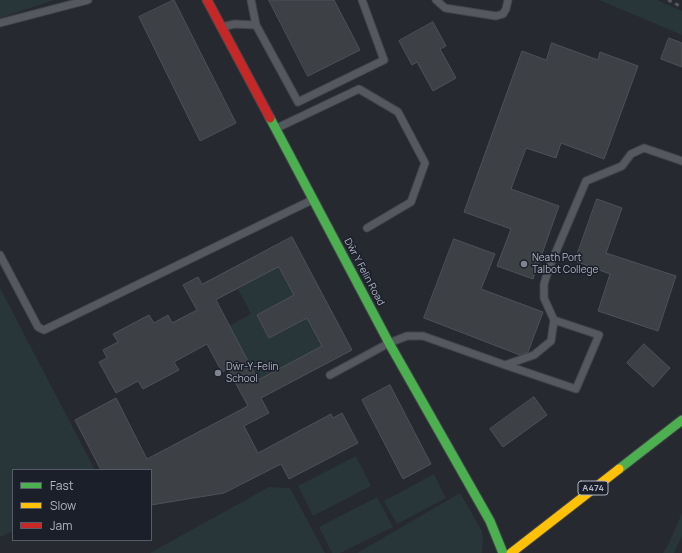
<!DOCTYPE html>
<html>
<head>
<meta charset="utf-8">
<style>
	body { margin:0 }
	#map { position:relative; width:682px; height:553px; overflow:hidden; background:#262930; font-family:Manrope,sans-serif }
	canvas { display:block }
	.legend { position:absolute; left:12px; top:469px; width:140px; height:72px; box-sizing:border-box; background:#1b1f2a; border:1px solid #575b67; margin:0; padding:5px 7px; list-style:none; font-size:12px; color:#b0b5c2 }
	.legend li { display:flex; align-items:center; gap:8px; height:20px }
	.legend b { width:20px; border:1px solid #575b67 }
</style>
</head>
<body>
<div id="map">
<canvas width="682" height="553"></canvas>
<ul class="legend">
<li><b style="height:5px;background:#4caf50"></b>Fast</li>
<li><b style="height:5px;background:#ffc107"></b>Slow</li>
<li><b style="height:5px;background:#c62828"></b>Jam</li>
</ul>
</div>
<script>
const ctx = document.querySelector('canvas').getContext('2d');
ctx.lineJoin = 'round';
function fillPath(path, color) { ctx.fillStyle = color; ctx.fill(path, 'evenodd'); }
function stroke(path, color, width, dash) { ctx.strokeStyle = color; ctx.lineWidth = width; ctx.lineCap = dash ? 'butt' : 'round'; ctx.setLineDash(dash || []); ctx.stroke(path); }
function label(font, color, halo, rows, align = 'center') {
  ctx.font = font + ' Manrope,sans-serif'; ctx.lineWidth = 3; ctx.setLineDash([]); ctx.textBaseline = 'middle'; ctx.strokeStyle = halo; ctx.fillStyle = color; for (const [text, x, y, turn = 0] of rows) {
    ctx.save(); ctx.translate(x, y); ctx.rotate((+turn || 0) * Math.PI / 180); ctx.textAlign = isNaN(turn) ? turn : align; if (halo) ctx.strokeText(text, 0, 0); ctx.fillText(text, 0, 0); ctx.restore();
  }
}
fillPath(new Path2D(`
	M 0,0 L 54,0 L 0,18 Z
	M 599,0 L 657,0 L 682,11 L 682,35 Z
	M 279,267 L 294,295 L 257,315 L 270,338 L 307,318 L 322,346 L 258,380 L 229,326 L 251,314 L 238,289 Z
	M 0,288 L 95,470 L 13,470 L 13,531 L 0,537 Z
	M 356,456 L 371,486 L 313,516 L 298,486 Z
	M 434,474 L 446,498 L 397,524 L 384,501 Z
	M 269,487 L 290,488 L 325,553 L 150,553 Z
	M 460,493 L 482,531 L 483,542 L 482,553 L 357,553 Z
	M 377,497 L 393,527 L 340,553 L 332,553 L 319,527 Z
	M 682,513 L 682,536 L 674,553 L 663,553 L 668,545 Z`), '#283639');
const building = new Path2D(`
	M 174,0 L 236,123 L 200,141 L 139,17 Z
	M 269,0 L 334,0 L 360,50 L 308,76 Z
	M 433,22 L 446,46 L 440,49 L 456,78 L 433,91 L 417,62 L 412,65 L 399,41 Z
	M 669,38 L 682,43 L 682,67 L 661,59 Z
	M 552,43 L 598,60 L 600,52 L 638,66 L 604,159 L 561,143 L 556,158 L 526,148 L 511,189 L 559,206 L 533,279 L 497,266 L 511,229 L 464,212 L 522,51 L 546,60 Z
	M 597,199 L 622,208 L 606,253 L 676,276 L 658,331 L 598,311 L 610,274 L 575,261 Z
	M 292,237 L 352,350 L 261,398 L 269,413 L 244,426 L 258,453 L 331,414 L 333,418 L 342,413 L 358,443 L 289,479 L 281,464 L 224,493 L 151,505 L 151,470 L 101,470 L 75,420 L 116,398 L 147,459 L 248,406 L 228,369 L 222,372 L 207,344 L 174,362 L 179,370 L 143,389 L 138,381 L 116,393 L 99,362 L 107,358 L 103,350 L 118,342 L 113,334 L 149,315 L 154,323 L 168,315 L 172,323 L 197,310 L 183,285 L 198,277 L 202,284 ZM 279,267 L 294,295 L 257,315 L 269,338 L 307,318 L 322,346 L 258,380 L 216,300 Z
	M 454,239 L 495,254 L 481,289 L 543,312 L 528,352 L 520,355 L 424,318 Z
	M 644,344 L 670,368 L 653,387 L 627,363 Z
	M 390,385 L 431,464 L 403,479 L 362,400 Z
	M 534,397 L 547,415 L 503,447 L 490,429 Z`);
fillPath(building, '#3d4045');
stroke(building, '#4e5158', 1);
const lane = new Path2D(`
	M 251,0 L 256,25
	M 436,0 L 445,8 L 496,16 L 503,14 L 506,9 L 508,0
	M 0,23 L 88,0
	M 221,27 L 235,24 L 256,25 L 298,102 L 384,60 L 362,0
	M 277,128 L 359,89 L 398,112 L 425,163 L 411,202 L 367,228
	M 0,255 L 38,327 L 44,330 L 312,200
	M 505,365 L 576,389 L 599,335 L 554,320
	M 330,375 L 389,343 L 407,336 L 423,336 L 505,365 L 534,355 L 551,341 L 554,320 L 544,298 L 544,284 L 549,268 L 586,181 L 622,166 L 631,154 L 644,148 L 682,161`);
const fast = new Path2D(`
	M 270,118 L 389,343 L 490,521 L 503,553
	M 619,469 L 682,420`);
const slow = new Path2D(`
	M 511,553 L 619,469`);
const jam = new Path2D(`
	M 207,0 L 270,118`);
stroke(lane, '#42444a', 9);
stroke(fast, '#42444a', 11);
stroke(slow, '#42444a', 11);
stroke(jam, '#42444a', 11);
stroke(lane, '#55585f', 7);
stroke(fast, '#4caf50', 9);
stroke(slow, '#ffc107', 9);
stroke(jam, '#c62828', 9);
stroke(new Path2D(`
	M 668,0 L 682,7`), '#55575c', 3, [4, 4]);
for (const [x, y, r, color] of [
	[524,264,4,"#80848f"],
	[218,373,4,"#80848f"]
]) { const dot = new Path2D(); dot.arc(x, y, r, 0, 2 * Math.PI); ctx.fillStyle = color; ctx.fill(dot); stroke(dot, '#1b1f2a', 1.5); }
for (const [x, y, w] of [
	[593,488,30]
]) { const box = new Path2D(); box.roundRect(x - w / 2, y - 7, w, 14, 3); ctx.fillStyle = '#1b1f2a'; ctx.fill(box); stroke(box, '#b0b5c2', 1); }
label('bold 9px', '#b0b5c2', null, [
	["A474",593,488]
]);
label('10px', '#b0b5c2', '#1b1f2a', [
	["Neath Port",532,258],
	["Talbot College",532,270],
	["Dŵr-Y-Felin",226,367],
	["School",226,379]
], 'left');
label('10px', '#b0b5c2', '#1b1f2a', [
	["Dŵr Y Felin Road",364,272,62]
]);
</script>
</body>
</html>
